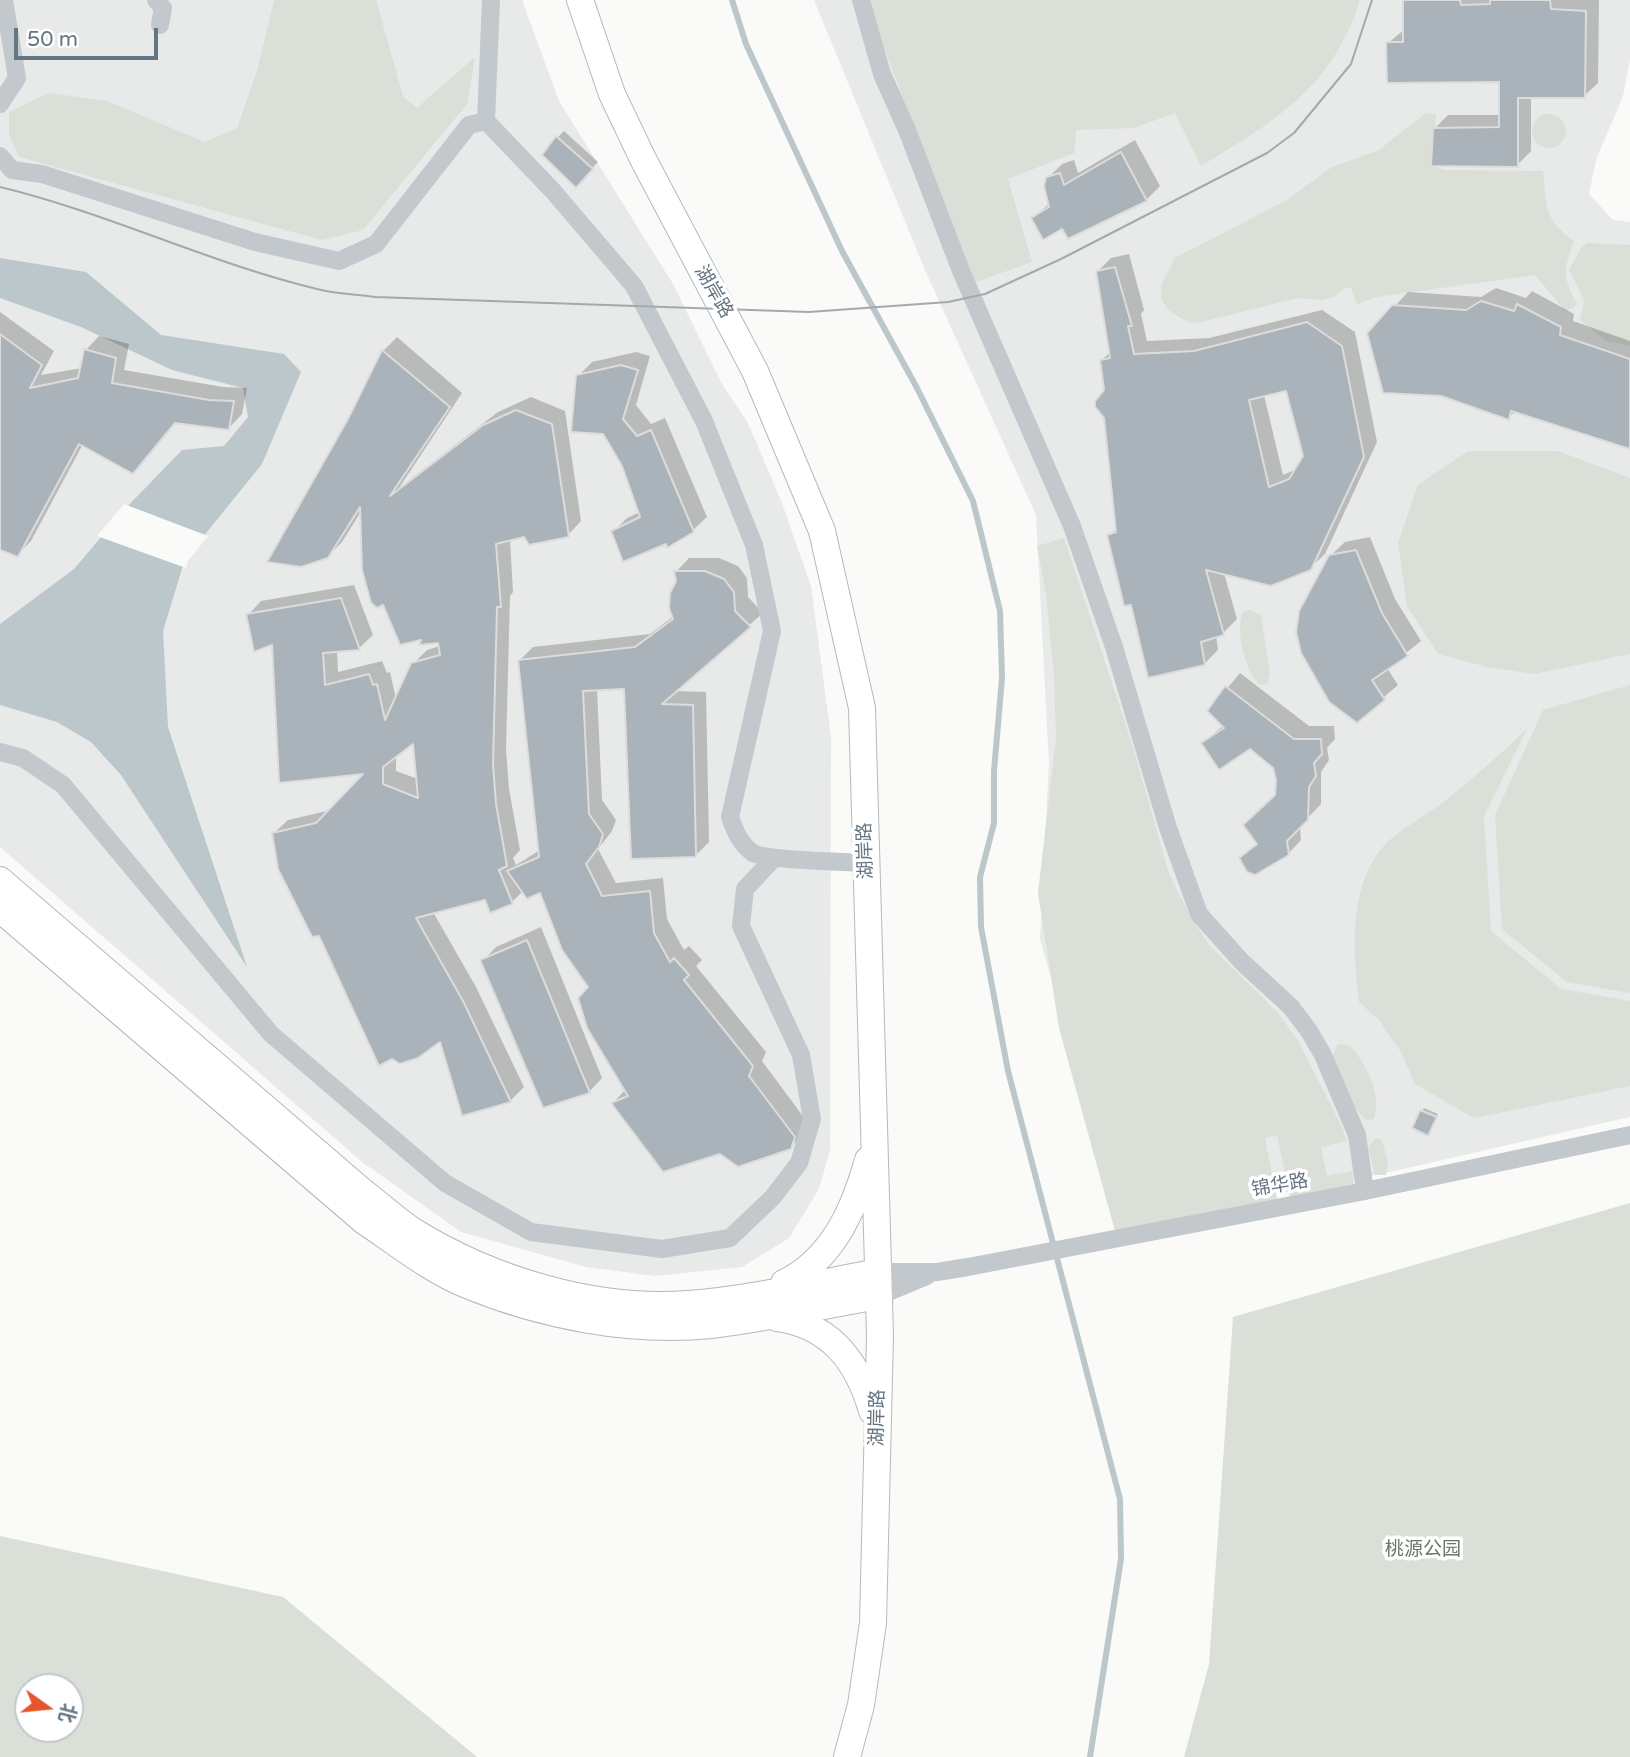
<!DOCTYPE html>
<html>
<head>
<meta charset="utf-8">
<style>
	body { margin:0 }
	#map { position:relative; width:1630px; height:1757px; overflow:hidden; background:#fafaf8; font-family:"Varela Round","Noto Sans SC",sans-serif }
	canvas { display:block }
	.north { position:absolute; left:14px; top:1673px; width:70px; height:70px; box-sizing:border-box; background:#fff; border:2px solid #c1c8cd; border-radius:50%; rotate:105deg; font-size:19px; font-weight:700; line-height:28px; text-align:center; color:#657683 }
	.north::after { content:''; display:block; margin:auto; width:24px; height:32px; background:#e4572e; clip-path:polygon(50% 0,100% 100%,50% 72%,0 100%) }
	.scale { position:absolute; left:14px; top:28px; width:144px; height:32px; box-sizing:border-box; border:4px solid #657683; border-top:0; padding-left:9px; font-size:21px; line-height:24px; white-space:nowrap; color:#657683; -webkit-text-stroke:5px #fff; paint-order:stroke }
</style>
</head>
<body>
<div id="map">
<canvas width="1630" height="1757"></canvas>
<div class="north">北</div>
<div class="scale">50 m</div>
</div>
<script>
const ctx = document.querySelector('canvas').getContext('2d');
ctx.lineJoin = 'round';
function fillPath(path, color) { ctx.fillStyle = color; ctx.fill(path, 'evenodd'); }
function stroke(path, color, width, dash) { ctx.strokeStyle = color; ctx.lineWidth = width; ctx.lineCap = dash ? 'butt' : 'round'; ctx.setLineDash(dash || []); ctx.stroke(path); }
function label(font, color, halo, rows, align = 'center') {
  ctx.font = font + ' "Varela Round","Noto Sans SC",sans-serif'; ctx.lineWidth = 7; ctx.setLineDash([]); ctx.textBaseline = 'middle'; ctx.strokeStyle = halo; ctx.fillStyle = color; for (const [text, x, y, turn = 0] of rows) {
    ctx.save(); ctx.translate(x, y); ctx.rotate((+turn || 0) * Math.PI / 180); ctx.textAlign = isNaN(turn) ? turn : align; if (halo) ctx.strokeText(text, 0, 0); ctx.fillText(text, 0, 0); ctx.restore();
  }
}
fillPath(new Path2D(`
	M 0,0 L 522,0 L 559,101 L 673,284 L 722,384 L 748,423 L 782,503 L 811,586 L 831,737 L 830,1150 L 819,1189 L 789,1238 L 742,1267 L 655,1276 L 586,1267 L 461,1232 L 362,1162 L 0,847 Z
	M 814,0 L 1630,0 L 1630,60 L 1623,96 L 1596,160 L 1589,194 L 1613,220 L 1630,222 L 1630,1117 L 1381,1174 L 1121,1224 L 1040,939 L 1049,764 L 1036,515 L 925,270 Z`), '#e8e9e9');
fillPath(new Path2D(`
	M 274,0 L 376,0 L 403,96 L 417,108 L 475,57 L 467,104 L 363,230 L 322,240 L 19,157 L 9,135 L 9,112 L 49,93 L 107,101 L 205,142 L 237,128 L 257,71 Z
	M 871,0 L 1360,0 C 1333,87 1274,122 1201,166 L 1175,113 L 1134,128 L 1076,130 L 1074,153 L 1008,179 L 1032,262 L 973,283 L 880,37 Z
	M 1426,113 L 1436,114 L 1432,166 L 1444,170 L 1543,171 C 1547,208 1543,218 1574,241 C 1564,269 1562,277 1577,304 L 1566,312 L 1535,275 L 1377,297 L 1357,304 L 1351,288 L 1344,288 L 1334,297 L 1322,300 L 1298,298 L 1202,322 L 1190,323 L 1179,317 L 1168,310 L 1161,298 L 1162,284 L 1175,258 L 1287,200 L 1332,167 L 1379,150 Z
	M1532 131a17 17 0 1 1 34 0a17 17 0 1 1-34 0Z
	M 1587,243 L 1630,245 L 1630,346 L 1606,341 L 1580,320 L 1584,300 L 1569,270 L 1581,248 Z
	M 1468,451 L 1558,451 L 1630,478 L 1630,654 L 1534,674 L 1487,667 L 1438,654 L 1407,606 L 1398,543 L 1418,485 Z
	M 1064,538 L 1132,744 L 1169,874 L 1192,919 L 1210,946 L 1277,1012 L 1297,1039 L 1343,1129 L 1346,1141 L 1321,1147 L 1327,1176 L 1352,1171 L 1354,1184 L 1290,1197 L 1277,1135 L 1265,1138 L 1277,1199 L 1115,1231 L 1059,1028 L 1038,893 L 1056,738 L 1054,675 L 1046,594 L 1037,546 Z
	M 1250,610 L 1261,615 L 1270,673 L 1267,684 L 1260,685 C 1246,672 1234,630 1243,612 Z
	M 1630,685 L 1630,993 L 1567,982 L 1502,929 L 1495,815 L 1543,710 Z
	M 1527,729 L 1484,816 L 1491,931 L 1561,989 L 1630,1001 L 1630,1086 L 1474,1118 L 1415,1084 L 1401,1052 L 1379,1020 L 1359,1002 C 1353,953 1348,889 1382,848 C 1395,832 1425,816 1442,803 C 1472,780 1499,755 1527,729 Z
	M 1338,1044 L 1350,1046 C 1365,1061 1384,1098 1373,1119 L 1366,1120 C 1350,1105 1338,1077 1333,1055 Z
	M 1376,1138 L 1382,1140 L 1388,1163 L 1386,1175 L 1375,1175 L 1368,1147 Z
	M 1630,1203 L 1630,1757 L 1184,1757 L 1209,1664 L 1233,1317 Z
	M 0,1536 L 283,1597 L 477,1757 L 0,1757 ZM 28,1687 L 70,1687 L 70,1729 L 28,1729 Z`), '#dadfd7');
fillPath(new Path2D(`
	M 0,258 L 86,272 L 161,335 L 284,354 L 301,372 L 262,464 L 185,559 L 163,631 L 168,727 L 247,967 L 121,775 L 91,742 L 57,722 L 0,705 L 0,624 L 74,569 L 124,510 L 182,450 L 224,446 L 248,417 L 243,388 L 172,370 L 81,327 L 0,298 Z`), '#bbc7cb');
fillPath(new Path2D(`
	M 124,504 L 208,536 L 188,561 L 186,568 L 97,536 Z`), '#fafaf8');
fillPath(new Path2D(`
	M 1404,0 L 1599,0 L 1598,83 L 1584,96 L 1531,96 L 1531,151 L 1517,165 L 1434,129 L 1448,115 L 1500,115 L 1500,80 L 1388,43 L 1405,29 Z
	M 564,131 L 598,162 L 576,185 L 558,137 Z
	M 1135,140 L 1160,186 L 1146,200 L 1068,237 L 1062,227 L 1033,218 L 1050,203 L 1048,178 L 1062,164 L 1074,160 L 1078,173 Z
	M 1129,254 L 1144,310 L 1141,314 L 1147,341 L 1209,338 L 1322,310 L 1355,332 L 1377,442 L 1325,554 L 1310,568 L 1224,573 L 1237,619 L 1223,633 L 1216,635 L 1218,650 L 1205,663 L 1132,603 L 1109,536 L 1117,528 L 1102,360 L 1111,351 L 1098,271 L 1111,258 ZM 1287,389 L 1305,456 L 1297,469 L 1283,475 L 1264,395 Z
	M 1496,288 L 1526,298 L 1532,291 L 1574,314 L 1573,321 L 1630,341 L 1630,448 L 1516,411 L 1508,418 L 1394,307 L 1408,292 L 1481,297 Z
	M 0,312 L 54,351 L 41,375 L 82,368 L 86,350 L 99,336 L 129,344 L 124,370 L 223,387 L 247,388 L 242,414 L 229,428 L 176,422 L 133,471 L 83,444 L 31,541 L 17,555 L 0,549 Z
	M 397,337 L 462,393 L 399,488 L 498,412 L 531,397 L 565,411 L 581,521 L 568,535 L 525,535 L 510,539 L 513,592 L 510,596 L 506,749 L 509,789 L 520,850 L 513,858 L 516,865 L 540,850 L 520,660 L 533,647 L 650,634 L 674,616 L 678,581 L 676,572 L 689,558 L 719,558 L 738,566 L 747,578 L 748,597 L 763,613 L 674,691 L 706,692 L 709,842 L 695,856 L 626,687 L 597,689 L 602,800 L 616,820 L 612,831 L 598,849 L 616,883 L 663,878 L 667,919 L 684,950 L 689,946 L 702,960 L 696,966 L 766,1052 L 762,1061 L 808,1123 L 805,1133 L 790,1147 L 720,1152 L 613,1103 L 626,1089 L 591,987 L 540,891 L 523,891 L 512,902 L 486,897 L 433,912 L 476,987 L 524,1087 L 510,1101 L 441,1039 L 274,833 L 288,820 L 331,810 L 368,772 L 274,643 L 248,615 L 261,601 L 354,585 L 373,635 L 359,648 L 337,650 L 338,672 L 382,661 L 387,673 L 390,672 L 396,699 L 413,664 L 427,650 L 440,646 L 439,641 L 424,638 L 362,510 L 342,542 L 327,557 L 350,420 L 383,351 ZM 414,741 L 418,779 L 396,771 L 396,755 Z
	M 636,352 L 650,356 L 636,405 L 651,424 L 665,418 L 707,517 L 693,530 L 668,545 L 667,541 L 613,532 L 627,518 L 640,512 L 623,465 L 578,376 L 592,362 Z
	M 1370,537 L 1395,599 L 1421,641 L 1387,668 L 1398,685 L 1357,720 L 1330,556 L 1345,542 Z
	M 1240,673 L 1309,726 L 1334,726 L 1335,739 L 1327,748 L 1329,760 L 1321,772 L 1321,804 L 1300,826 L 1301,840 L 1288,854 L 1241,859 L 1257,843 L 1276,795 L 1275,767 L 1250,746 L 1203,743 L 1224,725 L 1209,710 Z
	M 541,927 L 602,1078 L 589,1092 L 483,961 L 496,947 Z
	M 1424,1108 L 1438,1114 L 1428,1134 L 1422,1111 Z`), '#0003');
stroke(new Path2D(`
	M 732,0 L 746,44 L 842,251 L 917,388 L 973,501 L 1000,611 L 1002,678 L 994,771 L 994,823 L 980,877 L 981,927 L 1008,1071 L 1120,1499 L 1121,1559 L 1090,1757`), '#bbc7cb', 6);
const building = new Path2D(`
	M 1403,0 L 1460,0 L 1461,5 L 1490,4 L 1490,0 L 1550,0 L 1551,9 L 1586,11 L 1585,98 L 1518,98 L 1518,167 L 1431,166 L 1433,128 L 1499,127 L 1499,82 L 1387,83 L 1386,42 L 1403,42 Z
	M 556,136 L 593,169 L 576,188 L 542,155 Z
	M 1121,152 L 1147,201 L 1068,239 L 1062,229 L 1043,240 L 1031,218 L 1049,207 L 1044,186 L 1046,177 L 1060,173 L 1064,185 Z
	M 1115,267 L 1132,326 L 1128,326 L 1134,354 L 1194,351 L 1307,322 L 1342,346 L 1364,457 L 1311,570 L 1271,586 L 1206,570 L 1224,635 L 1201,642 L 1205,665 L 1148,678 L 1131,605 L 1124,606 L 1107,535 L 1116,532 L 1104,418 L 1095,407 L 1095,401 L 1104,390 L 1100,360 L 1110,358 L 1096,271 ZM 1286,391 L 1303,456 L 1289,479 L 1269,487 L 1249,400 Z
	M 1481,301 L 1514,311 L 1517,304 L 1561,327 L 1560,335 L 1630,359 L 1630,449 L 1511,411 L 1509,420 L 1441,396 L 1383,393 L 1367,333 L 1392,305 L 1466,310 Z
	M 0,334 L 42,365 L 30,388 L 78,378 L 84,349 L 116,358 L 112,383 L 209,400 L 234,401 L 229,430 L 175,423 L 133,474 L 79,444 L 18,557 L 0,550 Z
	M 382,350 L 450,407 L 390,496 L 483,425 L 516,410 L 552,424 L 569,537 L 529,545 L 524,537 L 496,544 L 501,607 L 497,607 L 493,764 L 496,804 L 507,866 L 499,870 L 513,904 L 490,913 L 485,900 L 416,918 L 463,1001 L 511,1102 L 462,1116 L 440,1042 L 418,1058 L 400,1064 L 392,1059 L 379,1066 L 319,936 L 312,937 L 278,869 L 272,833 L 316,823 L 363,774 L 279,783 L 272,645 L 254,652 L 246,614 L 341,598 L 360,650 L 323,653 L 325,685 L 369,674 L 373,685 L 377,684 L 385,720 L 411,663 L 440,655 L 438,643 L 419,645 L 421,640 L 400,645 L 383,605 L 377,608 L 371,603 L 362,570 L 360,507 L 328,558 L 301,567 L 267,562 L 348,419 ZM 413,744 L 418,798 L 383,784 L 383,767 Z
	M 621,365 L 638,370 L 623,419 L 637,436 L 651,430 L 694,532 L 667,548 L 666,544 L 623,562 L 611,531 L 640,517 L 622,466 L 603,434 L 571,432 L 576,375 Z
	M 1356,550 L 1382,613 L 1408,656 L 1372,680 L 1385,700 L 1357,723 L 1329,702 L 1301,653 L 1296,632 L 1299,611 L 1329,555 Z
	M 674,571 L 705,571 L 724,579 L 734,592 L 735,611 L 751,627 L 662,704 L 693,705 L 696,857 L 631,859 L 624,689 L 583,691 L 589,814 L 603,834 L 599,847 L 586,864 L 602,896 L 650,891 L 654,933 L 670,962 L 674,958 L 689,975 L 684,980 L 753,1066 L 749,1076 L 795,1137 L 791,1149 L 738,1167 L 720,1154 L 663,1172 L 611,1103 L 628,1096 L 587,1028 L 578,998 L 588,987 L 562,950 L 540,893 L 527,899 L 507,871 L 539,857 L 518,660 L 635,647 L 673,619 L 669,608 L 670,593 L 676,581 Z
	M 1225,686 L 1294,739 L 1321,739 L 1322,754 L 1314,763 L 1316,776 L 1309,787 L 1308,820 L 1287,841 L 1289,855 L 1255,875 L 1247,872 L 1239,858 L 1257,844 L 1243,825 L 1275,795 L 1276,780 L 1273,768 L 1250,749 L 1219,770 L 1201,743 L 1224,728 L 1207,711 Z
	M 527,940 L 590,1093 L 543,1108 L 480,960 Z
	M 1420,1110 L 1437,1117 L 1428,1136 L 1412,1128 Z`);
fillPath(building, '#aab3b9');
stroke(building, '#dcdcda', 2);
const secondary = new Path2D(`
	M 580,0 L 612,94 L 643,159 L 755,371 L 822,531 L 862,708 L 880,1336 L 873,1623 L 861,1705 L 847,1757
	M 0,880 L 362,1191 C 379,1204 395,1219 413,1231 C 492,1280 595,1311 688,1304 C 752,1299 815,1284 878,1272
	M 0,909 L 364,1221 C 397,1243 430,1270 467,1285 C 542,1316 631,1333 711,1325 C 767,1319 823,1305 879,1296
	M 784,1283 C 832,1260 854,1210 868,1160
	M 777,1318 C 831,1325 858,1362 872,1411`);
stroke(secondary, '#b3babf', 28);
stroke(new Path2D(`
	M 156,0 L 163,8 L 160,25
	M 861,0 L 882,74 L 907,130 L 961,271 L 1072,526 L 1114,647 L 1168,828 L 1199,914 L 1242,962 L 1291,1007 L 1309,1031 L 1323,1055 L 1357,1135 L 1365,1191
	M 0,104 L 17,78 L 4,0
	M 486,121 L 491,0
	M 0,156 L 12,170 L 42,174 L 255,242 L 339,261 L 376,244 L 469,125 L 486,121 L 553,191 L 634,286 L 704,421 L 754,545 L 772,631 L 730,817 C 735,831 740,844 753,853 C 765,860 847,862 867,863
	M 0,752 L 23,758 L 63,785 L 271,1034 L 445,1183 L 531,1232 L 662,1249 L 730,1238 L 773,1197 L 799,1163 L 812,1119 L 801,1055 L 741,926 L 745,889 L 774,858
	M 878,1272 L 937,1272 L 968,1267 L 1365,1191 L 1630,1135
	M 879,1296 L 927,1276`), '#c3c8cc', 18);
stroke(secondary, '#fff', 26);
stroke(new Path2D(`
	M 0,187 C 108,213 209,263 317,289 C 335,294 356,294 375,297 L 809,312 L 948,302 L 985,294 L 1061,259 L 1267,153 L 1294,133 L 1351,64 L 1372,0`), '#a2aab0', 2);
label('19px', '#657683', '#fff', [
	["湖岸路",713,292,60],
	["湖岸路",866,851,-92],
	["锦华路",1280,1186,-10],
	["湖岸路",878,1418,-89]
]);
label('19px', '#687a64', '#fff', [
	["桃源公园",1423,1550]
]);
</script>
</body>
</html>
